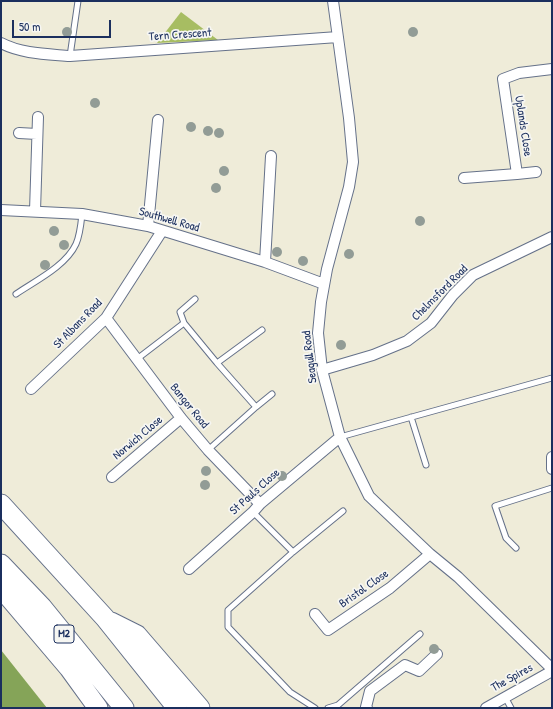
<!DOCTYPE html>
<html>
<head>
<meta charset="utf-8">
<style>
	body { margin:0 }
	#map { position:relative; width:553px; height:709px; overflow:hidden; background:#efecd9; font-family:"Patrick Hand",sans-serif }
	canvas { display:block }
	.frame { position:absolute; inset:0; border:2px solid #1b2f5e; pointer-events:none }
	.scale { position:absolute; left:12px; top:20px; width:99px; height:18px; box-sizing:border-box; border:2px solid #1b2f5e; border-top:0; padding-left:5px; font-size:12px; line-height:14px; white-space:nowrap; color:#1b2f5e; -webkit-text-stroke:3px #f6f6f2; paint-order:stroke }
</style>
</head>
<body>
<div id="map">
<canvas width="553" height="709"></canvas>
<div class="frame"></div>
<div class="scale">50 m</div>
</div>
<script>
const ctx = document.querySelector('canvas').getContext('2d');
ctx.lineJoin = 'round';
function fillPath(path, color) { ctx.fillStyle = color; ctx.fill(path, 'evenodd'); }
function stroke(path, color, width, dash) { ctx.strokeStyle = color; ctx.lineWidth = width; ctx.lineCap = dash ? 'butt' : 'round'; ctx.setLineDash(dash || []); ctx.stroke(path); }
function label(font, color, halo, rows, align = 'center') {
  ctx.font = font + ' "Patrick Hand",sans-serif'; ctx.lineWidth = 3.5; ctx.setLineDash([]); ctx.textBaseline = 'middle'; ctx.strokeStyle = halo; ctx.fillStyle = color; for (const [text, x, y, turn = 0] of rows) {
    ctx.save(); ctx.translate(x, y); ctx.rotate((+turn || 0) * Math.PI / 180); ctx.textAlign = isNaN(turn) ? turn : align; if (halo) ctx.strokeText(text, 0, 0); ctx.fillText(text, 0, 0); ctx.restore();
  }
}
fillPath(new Path2D(`
	M 181,12 L 218,40 L 157,43 Z`), '#a7bd62');
fillPath(new Path2D(`
	M 1,650 L 47,708 L 1,708 Z`), '#85a458');
const lane = new Path2D(`
	M 70,56 L 78,1
	M 16,294 C 35,281 66,266 76,244 C 80,235 81,224 82,214
	M 184,323 L 180,312 L 195,299
	M 137,359 L 184,323 L 217,363 L 256,407 L 208,450
	M 217,363 L 262,330
	M 256,407 L 272,394
	M 411,417 L 426,465
	M 340,437 L 552,378
	M 253,512 L 293,552
	M 516,548 L 506,538 L 495,506 L 552,488
	M 505,697 L 511,708
	M 315,708 L 290,692 L 228,627 L 228,610 L 293,552 L 343,511
	M 328,708 L 338,705 L 420,634`);
const street = new Path2D(`
	M 333,1 L 349,118 L 353,162 L 349,187 L 327,269 L 321,302 L 318,333 L 322,370 L 340,437 L 369,496 L 430,554 L 458,577 L 552,669
	M 1,43 C 22,54 47,54 70,56 L 338,37
	M 19,133 L 37,134
	M 517,174 L 536,172
	M 464,178 L 517,174 L 503,79 L 519,73 L 552,69
	M 1,210 L 82,214 L 148,226 L 265,262 L 324,284
	M 35,211 L 38,117
	M 148,226 L 158,120
	M 265,262 L 271,156
	M 106,318 L 181,418 L 208,450 L 260,504
	M 322,370 L 373,355 L 407,341 L 431,323 L 453,295 L 473,275 L 552,237
	M 31,389 L 106,318 L 162,231
	M 552,457 L 552,469
	M 112,477 L 181,418
	M 189,569 L 253,512 L 260,504 L 340,437
	M 315,614 L 328,630 L 390,588 L 430,554
	M 367,708 L 366,707 L 370,691 L 405,665 L 419,671 L 437,654
	M 486,708 L 552,671`);
const highway = new Path2D(`
	M 1,504 L 105,618 L 177,708
	M 1,564 L 42,607 L 124,708
	M 1,588 L 69,668 L 98,708
	M 111,622 L 137,635 L 200,708`);
stroke(lane, '#657189', 7);
stroke(street, '#657189', 12);
stroke(highway, '#657189', 21);
stroke(lane, '#fff', 5);
stroke(street, '#fff', 10);
stroke(highway, '#fff', 19);
ctx.fillStyle = '#929c96';
for (const [x, y] of [
	[67,32],
	[413,32],
	[95,103],
	[191,127],
	[208,131],
	[219,133],
	[224,171],
	[216,188],
	[420,221],
	[54,231],
	[64,245],
	[277,252],
	[349,254],
	[303,261],
	[45,265],
	[341,345],
	[206,471],
	[282,476],
	[205,485],
	[434,649]
]) { ctx.beginPath(); ctx.arc(x, y, 5, 0, 2 * Math.PI); ctx.fill(); }
for (const [x, y, w] of [
	[64,634,20]
]) { const box = new Path2D(); box.roundRect(x - w / 2, y - 9, w, 18, 3); ctx.fillStyle = '#f6f6f2'; ctx.fill(box); stroke(box, '#1b2f5e', 1); }
label('bold 11px', '#1b2f5e', null, [
	["M2",64,634]
]);
label('12px', '#1b2f5e', '#f6f6f2', [
	["Tern Crescent",180,35,-4],
	["Uplands Close",523,126,81],
	["Southwell Road",169,220,16],
	["Chelmsford Road",440,293,-45],
	["St Albans Road",78,324,-46],
	["Seagull Road",310,357,-97],
	["Bangor Road",189,406,51],
	["Norwich Close",138,438,-40],
	["St Pauls Close",255,492,-42],
	["Bristol Close",364,589,-35],
	["The Spires",512,678,-29]
]);
</script>
</body>
</html>
